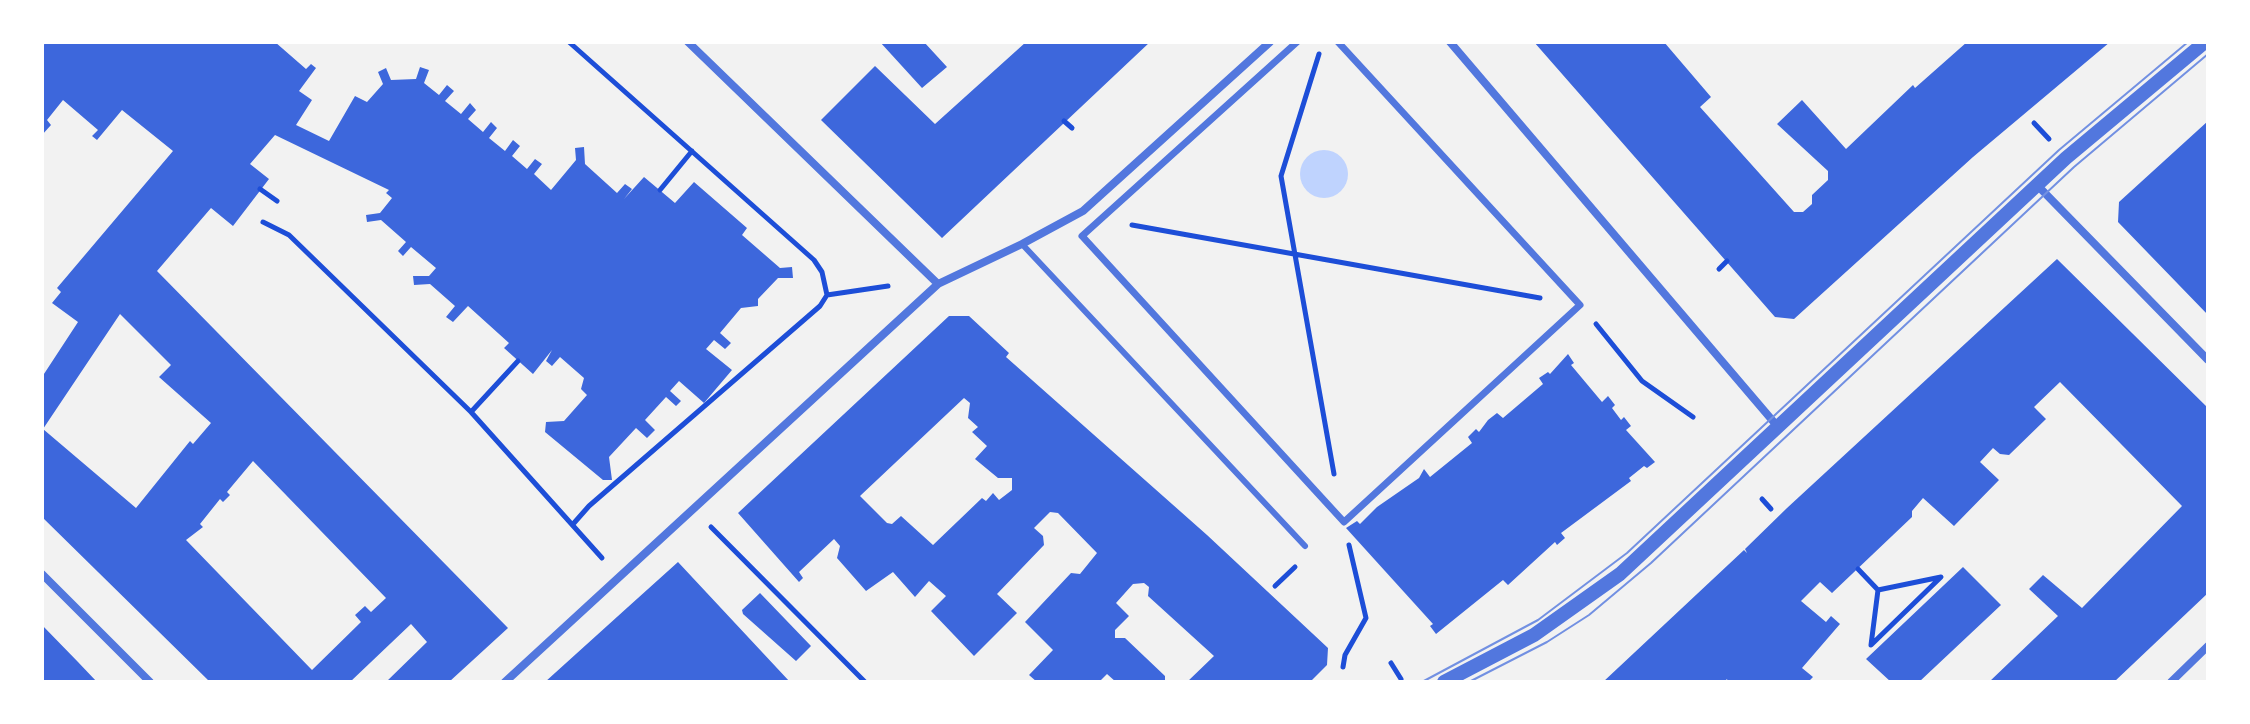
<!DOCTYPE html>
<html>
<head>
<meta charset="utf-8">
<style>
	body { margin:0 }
	#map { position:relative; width:2250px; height:724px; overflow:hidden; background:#f2f2f2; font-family:"PT Sans",sans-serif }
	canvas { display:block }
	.frame { position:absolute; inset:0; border:44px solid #fff; pointer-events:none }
</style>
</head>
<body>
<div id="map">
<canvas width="2250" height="724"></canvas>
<div class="frame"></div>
</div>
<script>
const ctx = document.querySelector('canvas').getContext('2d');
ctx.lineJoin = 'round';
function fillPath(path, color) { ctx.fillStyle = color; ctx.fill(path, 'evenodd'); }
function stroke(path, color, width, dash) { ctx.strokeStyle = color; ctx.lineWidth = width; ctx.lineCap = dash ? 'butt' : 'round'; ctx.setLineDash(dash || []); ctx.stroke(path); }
fillPath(new Path2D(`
	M1300 174a24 24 0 1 1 48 0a24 24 0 1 1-48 0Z`), '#bfd3fe');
fillPath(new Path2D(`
	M 46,42 L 275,42 L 306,69 L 311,64 L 316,68 L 299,91 L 312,100 L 296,125 L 329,141 L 355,96 L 367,102 L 383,84 L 378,72 L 386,68 L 391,80 L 416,79 L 420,67 L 429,70 L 424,83 L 439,95 L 447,85 L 454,91 L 445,101 L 461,114 L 470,103 L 476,110 L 468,119 L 483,132 L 491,122 L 497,128 L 489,138 L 505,151 L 513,140 L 520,146 L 512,156 L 527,169 L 535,159 L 542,164 L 534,174 L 551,190 L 576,160 L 575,148 L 584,147 L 585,164 L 617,193 L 625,184 L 632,189 L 624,199 L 644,177 L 675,203 L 694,182 L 747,228 L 742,235 L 780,268 L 792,267 L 793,278 L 778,278 L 758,299 L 758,306 L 741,308 L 720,333 L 731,343 L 725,349 L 714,340 L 706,349 L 732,370 L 704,403 L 679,381 L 670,391 L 681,401 L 676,406 L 666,397 L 645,420 L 655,430 L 647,438 L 636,428 L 609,457 L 612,480 L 603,480 L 545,432 L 546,422 L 564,421 L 587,395 L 581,389 L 584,378 L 560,357 L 552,366 L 546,361 L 552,350 L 533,374 L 504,348 L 509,343 L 468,306 L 453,322 L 446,317 L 455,306 L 430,284 L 414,285 L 413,276 L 429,276 L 436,268 L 411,247 L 403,256 L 398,251 L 406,242 L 381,220 L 367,222 L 366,215 L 380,213 L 392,198 L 386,193 L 389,190 L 275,135 L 250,164 L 269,179 L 233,226 L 211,208 L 157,271 L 508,628 L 449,682 L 386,682 L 427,642 L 411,624 L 350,682 L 210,682 L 42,517 L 42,377 L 78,322 L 52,303 L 61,292 L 57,288 L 173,151 L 122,110 L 97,140 L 92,136 L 98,130 L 63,100 L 47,120 L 51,125 L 42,135 L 42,47 ZM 120,314 L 171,365 L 159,377 L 211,423 L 193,444 L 190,441 L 136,508 L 43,429 ZM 253,461 L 386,598 L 371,612 L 365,606 L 355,615 L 361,622 L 312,670 L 186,540 L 203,527 L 200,524 L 220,499 L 223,502 L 230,495 L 227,492 Z
	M 880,42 L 924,42 L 947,67 L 922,88 Z
	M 1026,42 L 1150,42 L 942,238 L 821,120 L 875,66 L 935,124 Z
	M 1534,42 L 1664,42 L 1711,97 L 1700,107 L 1794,212 L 1803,212 L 1812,204 L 1812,195 L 1828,180 L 1828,171 L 1777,124 L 1802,100 L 1846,149 L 1913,85 L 1915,88 L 1967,42 L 2110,42 L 1973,157 L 1794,319 L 1775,317 Z
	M 2208,121 L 2208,315 L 2118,222 L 2119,202 Z
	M 2057,259 L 2208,408 L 2208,593 L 2114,682 L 1989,682 L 2058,616 L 2029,589 L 2043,575 L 2082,608 L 2182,506 L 2060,382 L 2034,407 L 2046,419 L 2009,455 L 2000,454 L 1993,448 L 1980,462 L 1999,480 L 1954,526 L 1923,498 L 1912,511 L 1912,517 L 1832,593 L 1820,582 L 1801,601 L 1826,622 L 1831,616 L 1840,624 L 1802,668 L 1813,677 L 1808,682 L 1728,682 L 1727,679 L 1724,682 L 1603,682 L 1744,550 L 1747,553 L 1745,549 L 1787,508 Z
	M 949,316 L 969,316 L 1009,353 L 1006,357 L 1207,535 L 1328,648 L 1327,665 L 1310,682 L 1187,682 L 1214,656 L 1148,596 L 1149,587 L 1144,583 L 1133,584 L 1116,603 L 1129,616 L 1115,630 L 1115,638 L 1125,638 L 1165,676 L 1165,682 L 1116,682 L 1107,674 L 1099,682 L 1037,682 L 1029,675 L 1053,650 L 1025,622 L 1071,573 L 1080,574 L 1097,553 L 1058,513 L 1050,512 L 1034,528 L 1043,536 L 1044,545 L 997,594 L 1017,613 L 974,656 L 931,611 L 946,596 L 929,581 L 915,597 L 893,572 L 866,591 L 837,558 L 840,546 L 834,539 L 799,572 L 803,578 L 799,582 L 738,513 ZM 964,398 L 970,403 L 968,418 L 978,427 L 972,432 L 987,446 L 975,459 L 998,478 L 1012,478 L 1012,490 L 999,500 L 993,493 L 986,501 L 982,498 L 933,545 L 901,516 L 892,524 L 887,523 L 860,496 Z
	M 1568,354 L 1574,363 L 1571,365 L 1602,402 L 1608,396 L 1615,405 L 1612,408 L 1621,420 L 1624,417 L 1631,426 L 1626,430 L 1655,462 L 1647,468 L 1644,466 L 1629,478 L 1631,481 L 1561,533 L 1565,538 L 1557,545 L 1555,542 L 1508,585 L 1503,580 L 1436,634 L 1430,626 L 1433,624 L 1346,528 L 1357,521 L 1360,524 L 1377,507 L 1419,478 L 1424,469 L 1430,477 L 1472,443 L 1468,437 L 1476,429 L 1479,432 L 1488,420 L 1497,413 L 1503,418 L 1543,384 L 1539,378 L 1548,372 L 1550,374 Z
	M 678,562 L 790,682 L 545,682 L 628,607 Z
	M 1963,567 L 2001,605 L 1919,682 L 1891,682 L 1866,659 Z
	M 760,593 L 811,646 L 796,661 L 743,614 L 742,610 Z
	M 42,625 L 78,662 L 97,682 L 42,682 Z`), '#3d67dc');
stroke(new Path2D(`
	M 569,42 L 814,260 L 822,272 L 827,295
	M 1319,54 L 1281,176 L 1334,474
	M 1064,121 L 1072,128
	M 2034,123 L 2049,139
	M 260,189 L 277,201
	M 660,190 L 692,151
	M 263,222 L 289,235 L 471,412 L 602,558
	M 1132,225 L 1540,298
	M 1719,269 L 1727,261
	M 1596,324 L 1642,381 L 1693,417
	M 471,412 L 518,361
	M 1762,499 L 1771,509
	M 574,523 L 589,506 L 820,306 L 827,295 L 888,286
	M 711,527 L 865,682
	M 1858,569 L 1878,590 L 1871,645 L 1941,577 L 1878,590
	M 1275,586 L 1295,567
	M 1391,663 L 1401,679
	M 1343,667 L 1345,655 L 1366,618 L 1349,545`), '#1d4ed8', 5);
stroke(new Path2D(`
	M 1022,244 L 1305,546`), '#5277de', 6);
stroke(new Path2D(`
	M 1297,42 L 1082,236 L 1344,522 L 1580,305 L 1338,42`), '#5277de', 7);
stroke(new Path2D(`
	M 688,42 L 938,284
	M 1450,42 L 1778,427
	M 2037,185 L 2208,360
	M 42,574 L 150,682
	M 505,682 L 938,284 L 1022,244 L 1083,211 L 1270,42
	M 2171,682 L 2208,646`), '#5277de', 8);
stroke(new Path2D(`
	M 1444,682 L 1534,635 L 1620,574 L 2066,158 L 2205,42`), '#5277de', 14);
stroke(new Path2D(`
	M 1422,682 L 1538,620 L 1627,553 L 2059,150 L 2188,42
	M 1469,682 L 1547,642 L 1589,615 L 1651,563 L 2074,167 L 2208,54`), '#7290e2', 2);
</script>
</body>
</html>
